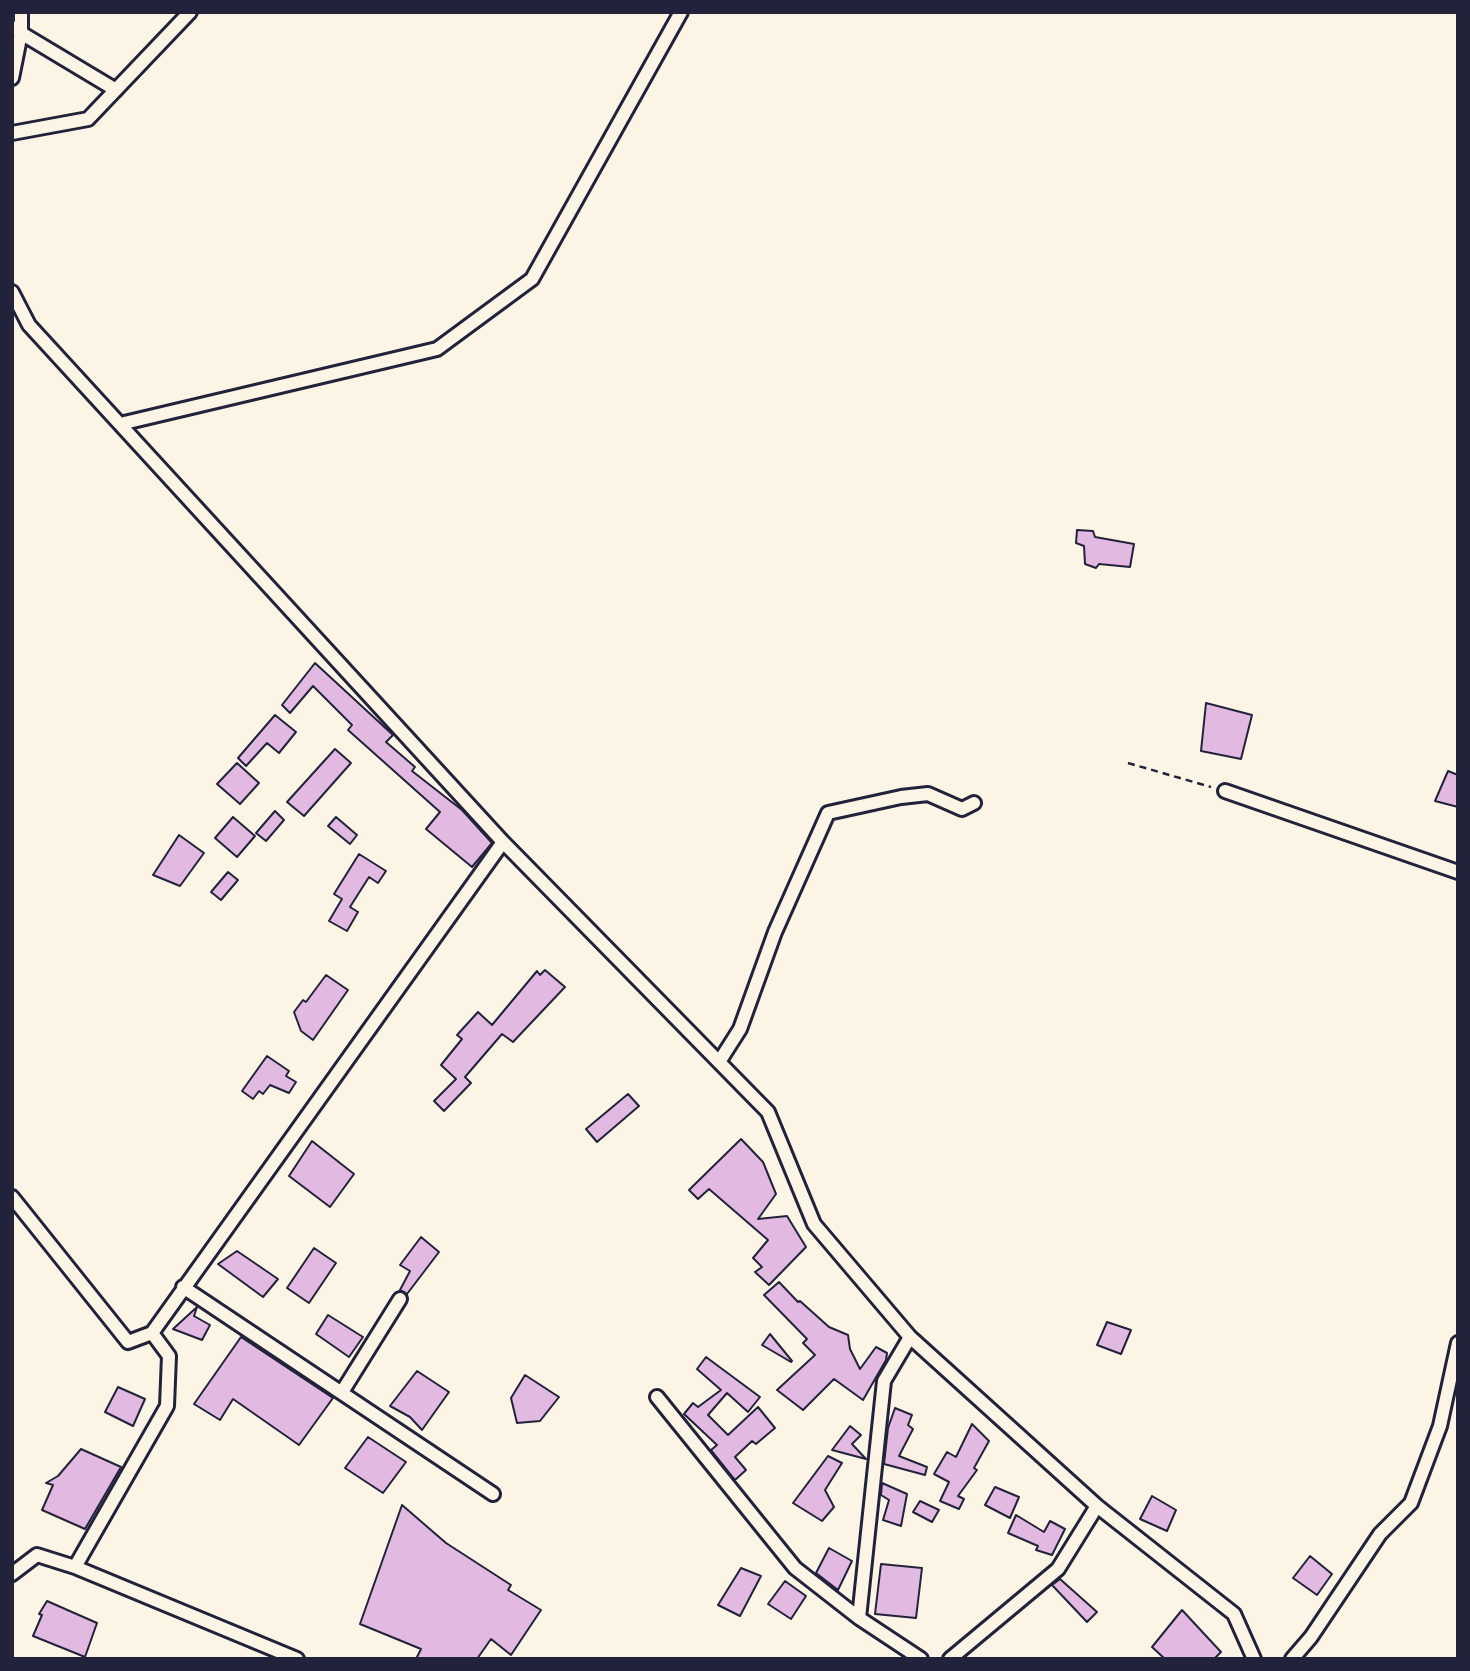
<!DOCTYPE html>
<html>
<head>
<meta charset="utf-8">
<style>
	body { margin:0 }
	#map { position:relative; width:1470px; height:1671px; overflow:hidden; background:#fcf5e5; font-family:"Architects Daughter",sans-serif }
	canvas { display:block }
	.frame { position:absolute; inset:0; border:14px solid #22223b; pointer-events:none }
</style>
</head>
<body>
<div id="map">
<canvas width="1470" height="1671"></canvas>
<div class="frame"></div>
</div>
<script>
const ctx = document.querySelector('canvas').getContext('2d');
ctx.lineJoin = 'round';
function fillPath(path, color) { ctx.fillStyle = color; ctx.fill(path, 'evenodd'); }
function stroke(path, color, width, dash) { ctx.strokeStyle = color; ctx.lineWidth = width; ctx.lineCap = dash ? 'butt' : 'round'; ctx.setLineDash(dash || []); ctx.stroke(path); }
const building = new Path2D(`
	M 1077,530 L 1093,531 L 1095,537 L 1134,544 L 1130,567 L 1099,564 L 1096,568 L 1085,564 L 1084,546 L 1076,543 Z
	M 315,663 L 393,735 L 386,742 L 415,767 L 412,771 L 462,810 L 492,843 L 472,867 L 426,829 L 440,812 L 348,730 L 352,725 L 313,686 L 290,713 L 282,705 Z
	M 1206,703 L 1252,715 L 1241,759 L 1201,751 Z
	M 275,715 L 296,732 L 279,753 L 267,743 L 246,766 L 238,758 Z
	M 335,749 L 351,763 L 304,816 L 287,802 Z
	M 237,763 L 259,783 L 240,804 L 217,784 Z
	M 1448,771 L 1458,775 L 1458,807 L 1435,801 Z
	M 275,811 L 284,820 L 266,841 L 256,833 Z
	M 233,817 L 255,836 L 237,857 L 215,838 Z
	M 336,817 L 357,835 L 350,844 L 328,826 Z
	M 179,835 L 204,853 L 180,886 L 153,875 Z
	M 359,854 L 386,871 L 378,883 L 369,877 L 350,907 L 358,912 L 347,931 L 329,921 L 342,899 L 334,894 Z
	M 228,872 L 238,880 L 221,900 L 211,892 Z
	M 545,970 L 565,987 L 513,1042 L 502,1034 L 465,1077 L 471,1083 L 444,1111 L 434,1101 L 456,1079 L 441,1065 L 462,1039 L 457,1035 L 478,1012 L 492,1025 L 537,971 L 540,975 Z
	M 326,975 L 348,990 L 313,1040 L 301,1031 L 294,1012 L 303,1000 L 306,1002 Z
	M 267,1056 L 289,1071 L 286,1076 L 296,1082 L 289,1093 L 270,1085 L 263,1094 L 259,1091 L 253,1099 L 242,1091 Z
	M 628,1094 L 639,1106 L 597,1142 L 586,1129 Z
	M 741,1139 L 763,1162 L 776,1194 L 758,1219 L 787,1216 L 806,1247 L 769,1285 L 755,1272 L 762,1267 L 753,1258 L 768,1240 L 709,1189 L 698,1199 L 689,1190 Z
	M 312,1141 L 354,1174 L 330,1207 L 289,1176 Z
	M 421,1237 L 439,1252 L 407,1294 L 400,1290 L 410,1271 L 400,1265 Z
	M 314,1248 L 336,1263 L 309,1303 L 287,1288 Z
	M 237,1251 L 278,1279 L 263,1297 L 218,1264 Z
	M 779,1282 L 798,1302 L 800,1301 L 829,1327 L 848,1335 L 850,1349 L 860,1369 L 876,1347 L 887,1353 L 886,1360 L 863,1400 L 834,1379 L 803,1410 L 777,1390 L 815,1355 L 803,1343 L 807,1339 L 764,1295 Z
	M 197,1307 L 194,1316 L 210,1325 L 202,1340 L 173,1329 Z
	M 328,1315 L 363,1337 L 349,1357 L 316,1334 Z
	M 1107,1322 L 1131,1330 L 1121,1354 L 1097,1345 Z
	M 770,1334 L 792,1361 L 791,1362 L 762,1345 Z
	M 241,1337 L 333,1398 L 299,1445 L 233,1399 L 220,1420 L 194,1404 Z
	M 706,1357 L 760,1397 L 748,1412 L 727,1393 L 708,1415 L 728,1435 L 758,1407 L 775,1428 L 756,1444 L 752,1441 L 735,1457 L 746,1470 L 735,1480 L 711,1450 L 717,1445 L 684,1414 L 693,1403 L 698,1407 L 721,1390 L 697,1369 Z
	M 417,1371 L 449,1392 L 422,1430 L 410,1417 L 390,1406 Z
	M 525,1375 L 559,1397 L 540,1421 L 517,1423 L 511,1398 Z
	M 118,1387 L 145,1399 L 133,1426 L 105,1412 Z
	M 895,1408 L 912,1415 L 908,1425 L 913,1429 L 899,1456 L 927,1467 L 925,1475 L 884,1464 L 888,1428 Z
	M 972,1424 L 989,1441 L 974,1468 L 977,1470 L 958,1496 L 964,1499 L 959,1509 L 940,1501 L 949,1482 L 934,1474 L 947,1452 L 956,1457 Z
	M 850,1426 L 861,1435 L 852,1444 L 866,1459 L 832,1450 Z
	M 368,1437 L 406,1462 L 383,1493 L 345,1468 Z
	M 81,1449 L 121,1467 L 85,1529 L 42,1510 L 53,1485 L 46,1483 L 58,1476 Z
	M 828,1456 L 842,1463 L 825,1490 L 834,1507 L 822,1521 L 793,1503 Z
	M 882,1483 L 907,1494 L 901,1526 L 883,1520 L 889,1500 L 881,1495 Z
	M 995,1487 L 1019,1497 L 1010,1518 L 985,1505 Z
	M 1152,1496 L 1176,1510 L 1167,1531 L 1140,1519 Z
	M 920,1501 L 939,1510 L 932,1522 L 913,1512 Z
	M 402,1505 L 446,1543 L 511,1585 L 508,1590 L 541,1610 L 511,1655 L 491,1639 L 477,1659 L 416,1659 L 421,1649 L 360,1624 Z
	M 1016,1515 L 1044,1532 L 1050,1521 L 1065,1529 L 1052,1555 L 1036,1550 L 1038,1546 L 1008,1533 Z
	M 829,1548 L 852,1561 L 838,1590 L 816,1573 Z
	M 1310,1556 L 1332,1574 L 1317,1595 L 1293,1578 Z
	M 881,1564 L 922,1568 L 916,1618 L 875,1614 Z
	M 741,1568 L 761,1576 L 740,1616 L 718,1605 Z
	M 1060,1579 L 1097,1612 L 1087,1622 L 1052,1585 Z
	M 785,1581 L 806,1596 L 791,1619 L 768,1604 Z
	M 47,1601 L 97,1623 L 85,1657 L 33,1636 L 42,1615 L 39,1614 Z
	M 1182,1610 L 1221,1652 L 1214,1659 L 1165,1659 L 1152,1647 Z`);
fillPath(building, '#e1b9e1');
stroke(building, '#22223b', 2);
const minor = new Path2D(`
	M 21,12 L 21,33 L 116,90
	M 12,27 L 21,33 L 12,78
	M 12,133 L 88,119 L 190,12
	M 12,292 L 29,325 L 503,842 L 768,1112 L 814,1224 L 910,1337 L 1097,1506 L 1234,1614 L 1254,1659
	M 120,424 L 437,349 L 532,279 L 681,12
	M 1225,791 L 1458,872
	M 719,1062 L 740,1029 L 775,932 L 828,813 L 901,797 L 928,794 L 962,809 L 974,803
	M 12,1197 L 128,1342 L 152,1333 L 503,842
	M 183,1287 L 493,1494
	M 910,1337 L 884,1381 L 859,1618 L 921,1659
	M 342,1392 L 400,1299
	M 657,1397 L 795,1568 L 859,1618
	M 75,1567 L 167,1406 L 169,1356 L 152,1333
	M 12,1574 L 37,1555 L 75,1567 L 297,1659
	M 950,1659 L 1058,1569 L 1097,1506
	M 1292,1659 L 1311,1637 L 1380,1534 L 1411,1503 L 1440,1426 L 1458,1343`);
stroke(minor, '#22223b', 18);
stroke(new Path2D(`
	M 1128,763 L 1211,787`), '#22223b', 2.5, [7, 5]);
stroke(minor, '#fcf5e5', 12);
</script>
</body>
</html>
